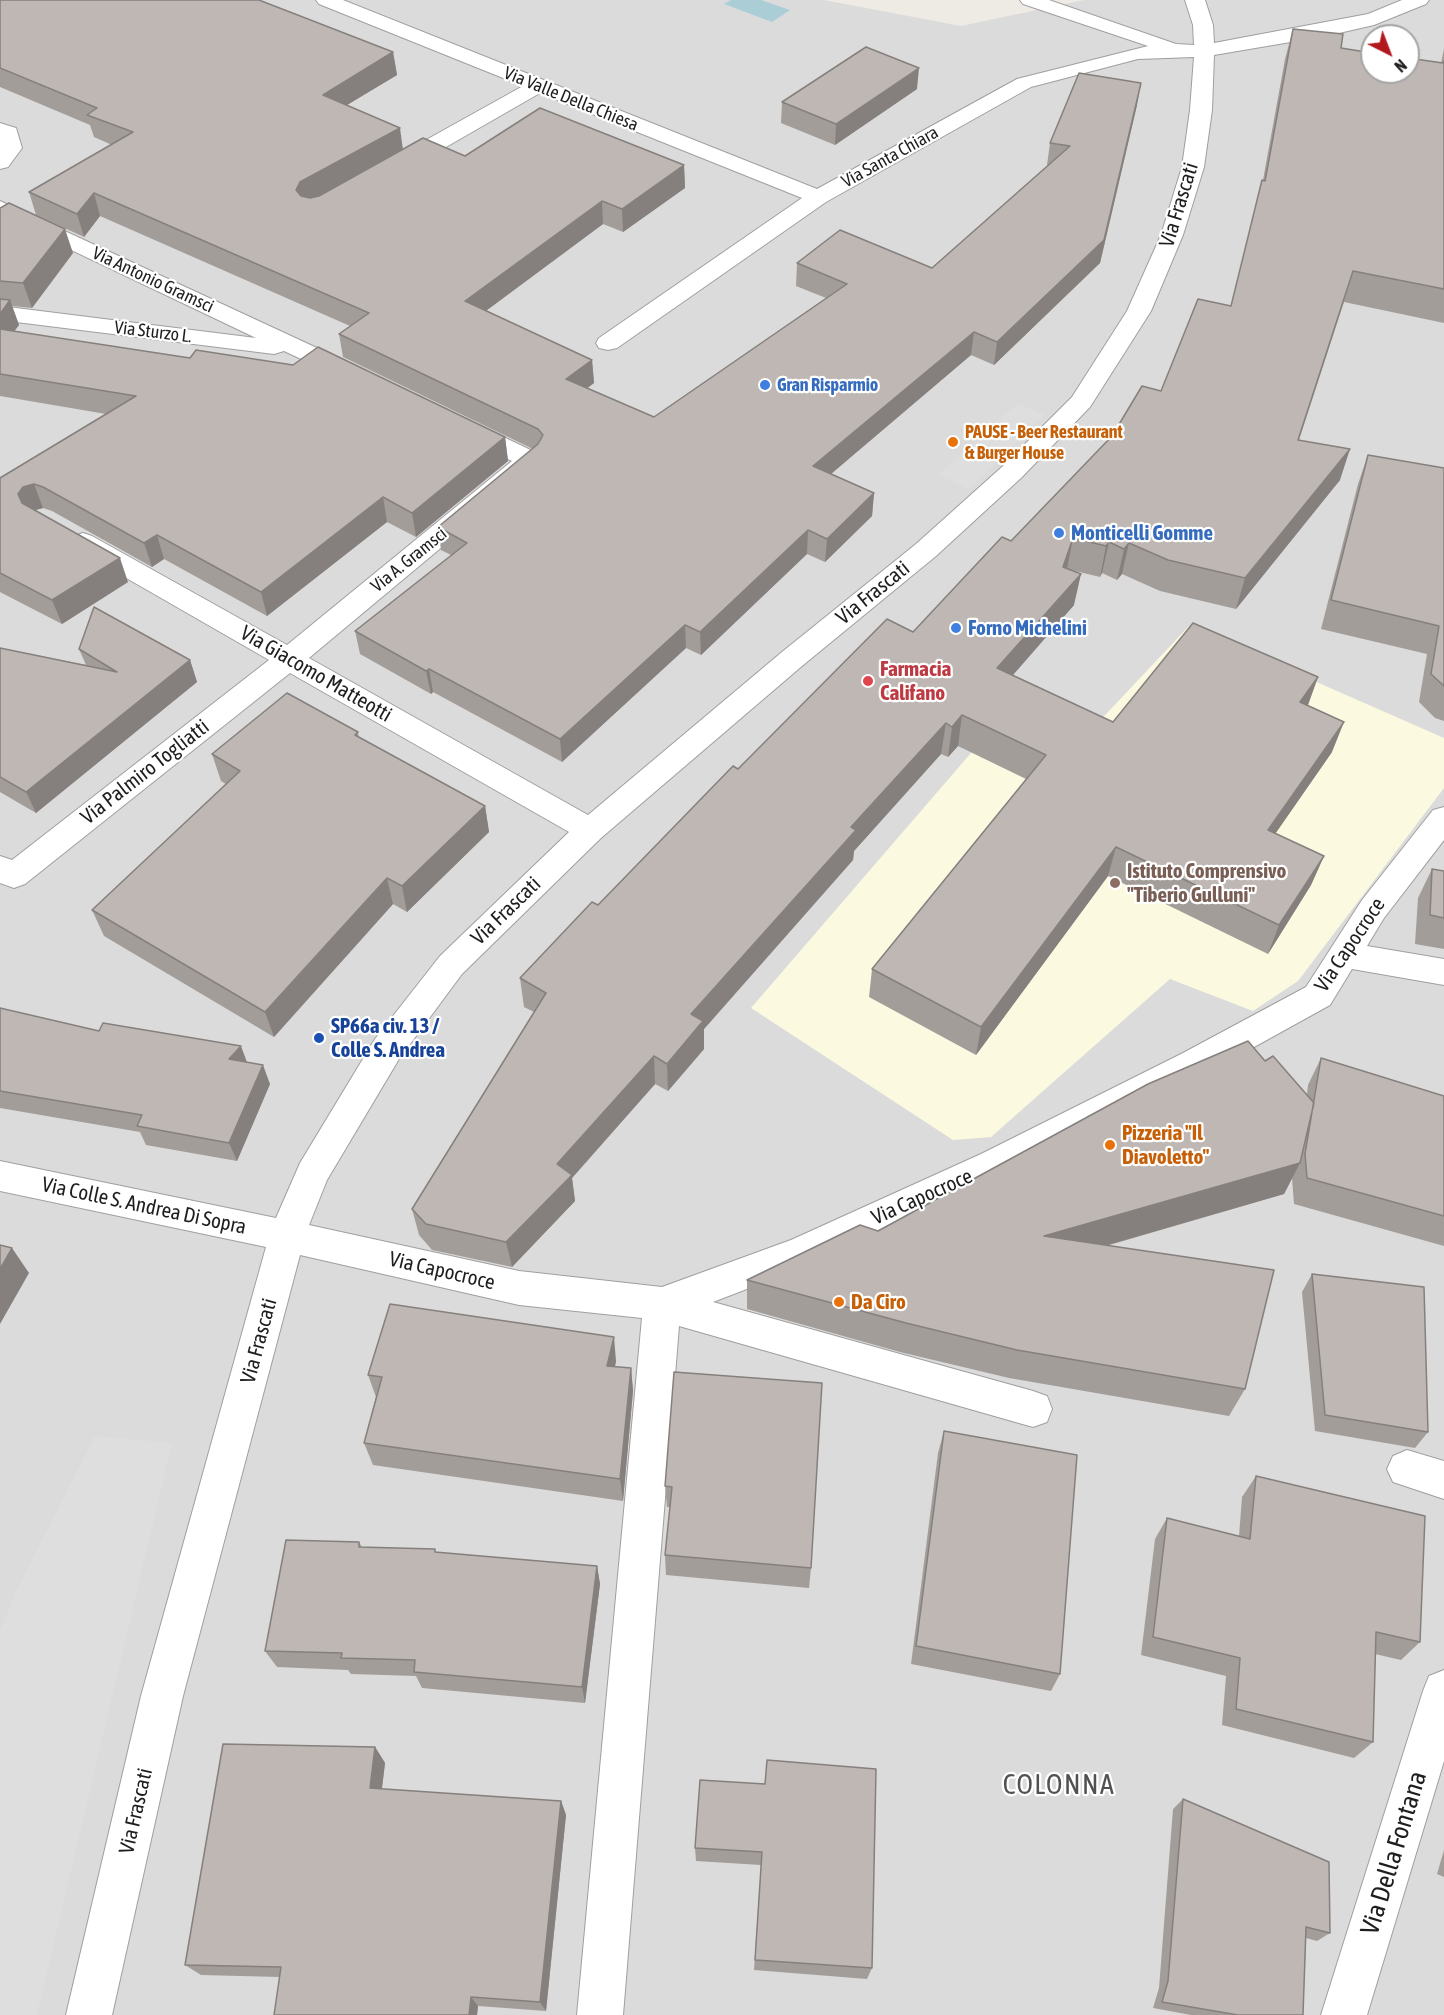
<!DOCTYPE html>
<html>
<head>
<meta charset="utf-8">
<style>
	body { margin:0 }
	#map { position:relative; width:1444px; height:2015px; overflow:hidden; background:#eeebe5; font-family:"Asap Condensed",sans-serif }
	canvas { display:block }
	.north { position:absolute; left:1360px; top:24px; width:60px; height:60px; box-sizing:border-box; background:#fff; border:2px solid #a5a5a5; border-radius:50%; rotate:138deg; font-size:16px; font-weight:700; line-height:24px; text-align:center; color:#1e1e1e }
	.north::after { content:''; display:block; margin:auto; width:21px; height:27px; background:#b4181f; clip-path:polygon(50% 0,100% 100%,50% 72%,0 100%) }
</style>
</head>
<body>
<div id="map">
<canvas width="1444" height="2015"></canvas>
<div class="north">N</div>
</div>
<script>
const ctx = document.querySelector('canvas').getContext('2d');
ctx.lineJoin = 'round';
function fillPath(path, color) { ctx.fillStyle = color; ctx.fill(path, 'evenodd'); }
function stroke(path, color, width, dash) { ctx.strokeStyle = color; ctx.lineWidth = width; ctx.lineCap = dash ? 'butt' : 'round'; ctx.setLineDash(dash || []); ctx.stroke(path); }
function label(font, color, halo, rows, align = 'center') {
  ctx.font = font + ' "Asap Condensed",sans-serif'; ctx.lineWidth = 4.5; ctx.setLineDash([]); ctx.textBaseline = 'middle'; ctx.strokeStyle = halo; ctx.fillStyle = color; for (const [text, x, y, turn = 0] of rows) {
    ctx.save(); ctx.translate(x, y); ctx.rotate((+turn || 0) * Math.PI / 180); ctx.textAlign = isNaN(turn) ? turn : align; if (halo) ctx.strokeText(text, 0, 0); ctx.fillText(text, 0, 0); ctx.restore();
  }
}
fillPath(new Path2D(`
	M 0,0 L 824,0 L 961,26 L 1084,0 L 1444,0 L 1444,2015 L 0,2015 ZM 1372,36 L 1408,36 L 1408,72 L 1372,72 Z`), '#dcdbdb');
fillPath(new Path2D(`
	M 1189,626 L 1444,738 L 1444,788 L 1298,981 L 1253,1011 L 1170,979 L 991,1137 L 953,1140 L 751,1008 L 1021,695 L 1093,728 Z`), '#fbfae1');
fillPath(new Path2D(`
	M 1018,403 L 1044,415 L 969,489 L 938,475 Z
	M 95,1436 L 172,1443 L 37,2015 L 0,2015 L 0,1631 L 15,1593 Z`), '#dedede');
fillPath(new Path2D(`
	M 731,0 L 761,0 L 790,10 L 772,22 L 724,4 Z`), '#abced6');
const minor = new Path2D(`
	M 316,0 L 343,0 L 817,189 L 1017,79 L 1148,46 L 1023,4 L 1020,0 L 1049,0 L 1176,44 L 1194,45 L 1193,25 L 1185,0 L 1205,0 L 1213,25 L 1214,43 L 1368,14 L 1402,0 L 1429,0 L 1426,4 L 1374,25 L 1326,36 L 1214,55 L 1212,110 L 1204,167 L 1183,235 L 1151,311 L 1090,407 L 1021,478 L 936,556 L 802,666 L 601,838 L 462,974 L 399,1059 L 327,1180 L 309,1225 L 519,1271 L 662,1287 L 791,1240 L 981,1154 L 1183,1053 L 1306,987 L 1362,900 L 1433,810 L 1444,807 L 1444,840 L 1384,918 L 1367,946 L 1444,959 L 1444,985 L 1352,969 L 1330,1005 L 1207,1073 L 1005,1176 L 817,1262 L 713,1302 L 1033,1391 L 1047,1396 L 1052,1409 L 1047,1422 L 1033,1427 L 679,1326 L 623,2015 L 577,2015 L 642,1318 L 519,1305 L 300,1255 L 183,1696 L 112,2015 L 66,2015 L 141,1696 L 266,1247 L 0,1191 L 0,1161 L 276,1218 L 300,1163 L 375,1039 L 440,956 L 569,832 L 290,673 L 25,884 L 14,888 L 0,883 L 0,856 L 12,860 L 269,660 L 74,548 L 70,542 L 74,536 L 83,533 L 92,536 L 287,645 L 512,461 L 456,435 L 452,429 L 456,423 L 465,421 L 474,423 L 539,454 L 543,460 L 539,466 L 309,658 L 588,815 L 782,652 L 916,544 L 1003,466 L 1072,397 L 1127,311 L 1161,235 L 1182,167 L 1190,110 L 1194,57 L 1138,59 L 1031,87 L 826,202 L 617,348 L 608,350 L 599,348 L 596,343 L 599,338 L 802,198 L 540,93 L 406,170 L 398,172 L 390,170 L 387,165 L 390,160 L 523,86 L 319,4 Z
	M 0,123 L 16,128 L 22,148 L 8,167 L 0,169 Z
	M 0,201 L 360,368 L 363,373 L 360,378 L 351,380 L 342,378 L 284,351 L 274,354 L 0,320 L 0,306 L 256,338 L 0,216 Z
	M 1407,1450 L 1444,1461 L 1444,1499 L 1393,1482 L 1387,1469 L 1393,1456 Z
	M 1444,1670 L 1444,1761 L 1367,2015 L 1321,2015 L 1423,1691 L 1429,1676 Z`);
stroke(minor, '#9f9f9f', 2);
fillPath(minor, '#fff');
fillPath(new Path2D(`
	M 0,0 L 393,52 L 397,75 L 347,105 L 403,149 L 465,156 L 684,165 L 685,188 L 623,232 L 603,224 L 486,311 L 592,360 L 594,383 L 587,388 L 654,417 L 826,298 L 796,286 L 797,263 L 932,268 L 1048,166 L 1047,165 L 1050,143 L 1137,105 L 1100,263 L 994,365 L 971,355 L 831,474 L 874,493 L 872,516 L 825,562 L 807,554 L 701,655 L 686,648 L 562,762 L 433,692 L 431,694 L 360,654 L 355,631 L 451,555 L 441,550 L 438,527 L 533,449 L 343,357 L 339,334 L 350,326 L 100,216 L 84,237 L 36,215 L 29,192 L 112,145 L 94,137 L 90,125 L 0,87 Z
	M 1293,29 L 1341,48 L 1441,63 L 1444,49 L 1444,323 L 1344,302 L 1299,440 L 1340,480 L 1236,609 L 1160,591 L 1122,574 L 1117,580 L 1102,573 L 1100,577 L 1071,570 L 1074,605 L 1013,675 L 1113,722 L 1318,677 L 1307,706 L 1332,752 L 1275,834 L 1324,856 L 1311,885 L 1268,954 L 1108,876 L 976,1055 L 869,997 L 872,969 L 1026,779 L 958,746 L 948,757 L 941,754 L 854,851 L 853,860 L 704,1029 L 704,1049 L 668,1091 L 655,1084 L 572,1178 L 575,1201 L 512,1267 L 432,1250 L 419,1235 L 412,1209 L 534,1012 L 524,1007 L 520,978 L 598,905 L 738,769 L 913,632 L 1011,541 L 1161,391 L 1231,306 L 1263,180 L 1285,59 Z
	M 917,89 L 835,145 L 781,123 L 782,102 Z
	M 0,208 L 73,253 L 32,308 L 12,306 L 19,325 L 14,331 L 505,437 L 508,461 L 416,537 L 387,522 L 267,616 L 164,559 L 152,567 L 52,511 L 43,508 L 35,510 L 128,582 L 62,624 L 0,592 L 0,478 L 106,414 L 0,396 Z
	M 1368,455 L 1444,468 L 1444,721 L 1435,718 L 1419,702 L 1427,654 L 1321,629 L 1358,484 Z
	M 0,648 L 86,665 L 79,649 L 190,660 L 197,682 L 36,813 L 0,792 Z
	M 358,732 L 359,738 L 485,806 L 489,832 L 407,912 L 393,904 L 274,1037 L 104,936 L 92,910 L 226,784 L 221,781 L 212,754 Z
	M 1432,869 L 1444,871 L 1444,949 L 1415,944 L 1418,898 Z
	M 0,1008 L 99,1031 L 247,1062 L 270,1084 L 237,1161 L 146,1145 L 140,1132 L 0,1108 Z
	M 1321,1058 L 1444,1096 L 1444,1246 L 1294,1204 L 1292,1178 L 1284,1194 L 1106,1246 L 1245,1389 L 1229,1416 L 1009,1378 L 900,1352 L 747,1309 L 747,1280 L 878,1231 L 1265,1061 L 1307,1094 L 1308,1085 Z
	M 1312,1274 L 1428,1432 L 1415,1448 L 1315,1431 L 1302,1292 Z
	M 616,1361 L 615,1367 L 631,1368 L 633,1391 L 623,1501 L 373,1465 L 364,1443 L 376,1397 L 368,1375 Z
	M 674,1372 L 811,1568 L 809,1588 L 666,1575 L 665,1555 L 670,1507 L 667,1507 L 665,1486 Z
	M 944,1431 L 1060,1674 L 1051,1691 L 911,1664 L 938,1453 Z
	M 1256,1476 L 1420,1642 L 1401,1660 L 1375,1654 L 1373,1742 L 1354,1758 L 1222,1725 L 1226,1676 L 1141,1655 L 1155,1539 L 1167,1518 L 1239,1536 L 1242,1497 Z
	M 359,1542 L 362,1547 L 435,1549 L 436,1552 L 597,1566 L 600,1584 L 585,1703 L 422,1688 L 416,1676 L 351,1674 L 348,1670 L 277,1667 L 265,1651 Z
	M 375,1747 L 385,1763 L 382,1789 L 561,1801 L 566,1815 L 546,2011 L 478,2006 L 477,2015 L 274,2015 L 280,1977 L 201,1975 L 185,1965 Z
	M 700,1780 L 872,1968 L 867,1979 L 754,1970 L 761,1865 L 696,1861 L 695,1848 Z
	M 1183,1799 L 1330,1933 L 1317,1941 L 1306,1938 L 1303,2015 L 1191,2015 L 1153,2008 L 1159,1988 L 1173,1809 Z
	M 1444,1850 L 1444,1877 L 1437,1874 Z`), '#a39d9a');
fillPath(new Path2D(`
	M 393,52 L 397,75 L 327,117 L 323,95 Z
	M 919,68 L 917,89 L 835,145 L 836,124 Z
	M 1141,83 L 1137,105 L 1100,263 L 994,365 L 997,342 Z
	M 400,128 L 403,150 L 305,205 L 296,190 L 300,182 Z
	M 684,165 L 685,188 L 623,232 L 622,209 Z
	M 94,193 L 100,216 L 84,237 L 77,214 Z
	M 602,201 L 603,224 L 468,324 L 465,301 Z
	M 65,229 L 73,253 L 32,308 L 23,283 Z
	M 10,300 L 19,325 L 0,350 L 0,314 Z
	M 974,332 L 971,355 L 812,490 L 813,466 Z
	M 592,360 L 594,383 L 568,403 L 566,379 Z
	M 505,437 L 508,461 L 416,537 L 412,513 Z
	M 1350,449 L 1340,480 L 1236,609 L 1245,578 Z
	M 34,484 L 43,508 L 32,511 L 27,518 L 18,494 L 23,487 Z
	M 874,493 L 872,516 L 825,562 L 827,539 Z
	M 383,497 L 387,522 L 267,616 L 261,592 Z
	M 808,530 L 807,554 L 701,655 L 700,632 Z
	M 157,535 L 164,559 L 152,567 L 144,543 Z
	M 1073,538 L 1067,569 L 1063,567 Z
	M 1109,542 L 1102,573 L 1100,577 L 1106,546 Z
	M 1129,543 L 1122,574 L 1117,580 L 1124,549 Z
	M 120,558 L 128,582 L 62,624 L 52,600 Z
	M 1081,574 L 1074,605 L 992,699 L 997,668 Z
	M 685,625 L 686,648 L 562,762 L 560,739 Z
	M 190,660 L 197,682 L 36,813 L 26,792 Z
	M 429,669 L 433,692 L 431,694 L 426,671 Z
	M 1318,677 L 1307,708 L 1300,702 Z
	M 962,715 L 958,746 L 948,757 L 952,727 Z
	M 1344,722 L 1332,752 L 1257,860 L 1268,830 Z
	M 946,723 L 941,754 L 854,851 L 853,860 L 704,1029 L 704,1049 L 668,1091 L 667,1064 L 691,1014 L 851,827 Z
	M 485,806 L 489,832 L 407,912 L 402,886 Z
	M 1116,847 L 1108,876 L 976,1055 L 981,1027 Z
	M 1324,856 L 1311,885 L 1268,954 L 1279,925 Z
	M 387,878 L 393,904 L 274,1037 L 265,1012 Z
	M 241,1046 L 248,1065 L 229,1059 Z
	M 654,1056 L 655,1084 L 572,1178 L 575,1201 L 512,1267 L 506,1242 L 557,1164 Z
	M 263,1065 L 270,1084 L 237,1161 L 229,1143 Z
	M 1300,1163 L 1284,1194 L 1035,1266 L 1044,1236 Z
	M 12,1248 L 29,1273 L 0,1324 L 0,1269 Z
	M 614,1337 L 616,1361 L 610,1389 L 607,1366 Z
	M 631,1368 L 633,1391 L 623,1501 L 620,1479 Z
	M 597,1566 L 600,1584 L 585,1703 L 582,1687 Z
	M 375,1747 L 385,1763 L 380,1803 L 370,1788 Z
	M 561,1801 L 566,1815 L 546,2011 L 540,2002 Z
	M 471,1997 L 478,2006 L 477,2015 L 469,2015 Z`), '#85807d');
const building = new Path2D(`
	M 0,0 L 259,0 L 393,52 L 323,95 L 400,128 L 300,182 L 296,190 L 301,196 L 310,198 L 319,196 L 423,138 L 465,156 L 540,108 L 684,165 L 622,209 L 602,201 L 465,301 L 592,360 L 566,379 L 654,417 L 847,284 L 797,263 L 840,230 L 932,268 L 1070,146 L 1050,143 L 1079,73 L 1141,83 L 1104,240 L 997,342 L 974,332 L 813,466 L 874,493 L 827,539 L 808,530 L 700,632 L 685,625 L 560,739 L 429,669 L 426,671 L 355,631 L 467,543 L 438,527 L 538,444 L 543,435 L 538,429 L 339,334 L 369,313 L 94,193 L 77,214 L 29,192 L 133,132 L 87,115 L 97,108 L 0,68 Z
	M 1293,29 L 1343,34 L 1341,48 L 1372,53 L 1372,72 L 1408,72 L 1408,58 L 1443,63 L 1444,61 L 1444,289 L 1353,271 L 1298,440 L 1350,449 L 1245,578 L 1168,560 L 1129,543 L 1124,549 L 1109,542 L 1106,546 L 1073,538 L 1063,567 L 1081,574 L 997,668 L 1113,722 L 1193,623 L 1318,677 L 1300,702 L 1344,722 L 1268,830 L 1324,856 L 1279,925 L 1116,847 L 981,1027 L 872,969 L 1046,755 L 962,715 L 952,727 L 946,723 L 851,827 L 856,830 L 691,1014 L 703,1021 L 667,1064 L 654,1056 L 557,1164 L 572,1175 L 506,1242 L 426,1224 L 412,1209 L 546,993 L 520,978 L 592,902 L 598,905 L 733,766 L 738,769 L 887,619 L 913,632 L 1002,537 L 1011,541 L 1112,436 L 1142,386 L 1161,391 L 1198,299 L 1231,306 L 1262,180 L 1265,181 Z
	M 866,47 L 919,68 L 836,124 L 782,102 Z
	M 9,203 L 65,229 L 23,283 L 0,281 L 0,208 Z
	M 0,299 L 10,300 L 0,314 Z
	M 0,329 L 190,358 L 196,350 L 293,365 L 318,347 L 505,437 L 412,513 L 383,497 L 261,592 L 157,535 L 144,543 L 43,487 L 34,484 L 23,487 L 18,494 L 22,503 L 120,558 L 52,600 L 0,573 L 0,478 L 136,396 L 0,374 Z
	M 1368,455 L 1444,468 L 1444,686 L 1431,674 L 1439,626 L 1331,600 Z
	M 94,607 L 190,660 L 26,792 L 0,777 L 0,648 L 117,672 L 79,649 Z
	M 287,693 L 358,732 L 355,735 L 485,806 L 402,886 L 387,878 L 265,1012 L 92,910 L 240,771 L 212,754 Z
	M 1432,869 L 1444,871 L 1444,918 L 1430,915 Z
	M 0,1008 L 99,1031 L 103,1023 L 241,1046 L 229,1059 L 263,1065 L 229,1143 L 137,1126 L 142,1115 L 0,1091 Z
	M 1248,1041 L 1265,1061 L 1273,1056 L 1314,1103 L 1300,1163 L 1044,1236 L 1274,1270 L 1245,1389 L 1017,1350 L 906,1323 L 747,1280 L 860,1225 L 878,1231 L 1148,1084 Z
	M 1321,1058 L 1444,1096 L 1444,1216 L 1307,1178 L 1305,1154 Z
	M 0,1245 L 12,1248 L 0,1269 Z
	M 1312,1274 L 1424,1287 L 1428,1432 L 1325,1415 Z
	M 390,1304 L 614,1337 L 607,1366 L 631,1368 L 620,1479 L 364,1443 L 382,1377 L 368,1375 Z
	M 674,1372 L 822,1383 L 811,1568 L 665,1555 L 672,1487 L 665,1486 Z
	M 944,1431 L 1077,1455 L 1060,1674 L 916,1646 Z
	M 1256,1476 L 1425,1516 L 1420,1642 L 1376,1632 L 1373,1742 L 1236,1709 L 1240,1658 L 1153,1637 L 1167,1518 L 1250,1539 Z
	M 286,1540 L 359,1542 L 359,1547 L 435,1549 L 435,1552 L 597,1566 L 582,1687 L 414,1672 L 415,1660 L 341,1658 L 342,1653 L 265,1651 Z
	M 223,1744 L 375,1747 L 370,1788 L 561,1801 L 540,2002 L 471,1997 L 469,2015 L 274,2015 L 281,1967 L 185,1965 Z
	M 767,1760 L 876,1769 L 872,1968 L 755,1960 L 762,1852 L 695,1848 L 700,1780 L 765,1784 Z
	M 1183,1799 L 1329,1862 L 1330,1933 L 1306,1927 L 1303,2015 L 1238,2015 L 1162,2002 L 1168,1981 Z`);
fillPath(building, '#beb7b3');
stroke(building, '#85807d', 1.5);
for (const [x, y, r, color] of [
	[765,385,6,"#3f7fe0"],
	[953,442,6,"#e8710a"],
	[1059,533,6,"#3f7fe0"],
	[956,628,6,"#3f7fe0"],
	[868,681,6,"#e0444e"],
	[1115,883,6,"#8d6e63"],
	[319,1038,6,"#1a4fb4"],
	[1110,1145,6,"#e8710a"],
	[839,1302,6,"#e8710a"]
]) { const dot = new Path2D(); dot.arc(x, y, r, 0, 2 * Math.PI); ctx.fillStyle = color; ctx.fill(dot); stroke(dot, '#fff', 2); }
label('18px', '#1e1e1e', '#fff', [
	["Via Valle Della Chiesa",571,99,22],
	["Via Santa Chiara",890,157,-29],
	["Via Antonio Gramsci",153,280,25],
	["Via Sturzo L.",153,332,7],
	["Via A. Gramsci",409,560,-39]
]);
label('bold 18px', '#366cbe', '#fff', [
	["Gran Risparmio",777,385]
], 'left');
label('bold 18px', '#c56008', '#fff', [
	["PAUSE - Beer Restaurant",965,432],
	["& Burger House",965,453]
], 'left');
label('21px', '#1e1e1e', '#fff', [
	["Via Frascati",1179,205,-73],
	["Via Frascati",873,593,-39],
	["Via Giacomo Matteotti",316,674,30],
	["Via Palmiro Togliatti",145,772,-38],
	["Via Frascati",506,911,-44],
	["Via Capocroce",1350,945,-56],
	["Via Capocroce",922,1197,-24],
	["Via Colle S. Andrea Di Sopra",144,1206,12],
	["Via Capocroce",442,1271,13],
	["Via Frascati",259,1341,-75],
	["Via Frascati",136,1811,-77]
]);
label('bold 21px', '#366cbe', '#fff', [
	["Monticelli Gomme",1071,533],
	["Forno Michelini",968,628]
], 'left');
label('bold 21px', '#be3a42', '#fff', [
	["Farmacia",880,669],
	["Califano",880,693]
], 'left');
label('bold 21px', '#785e54', '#fff', [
	["Istituto Comprensivo",1127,871],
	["\"Tiberio Gulluni\"",1127,895]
], 'left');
label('bold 21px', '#164399', '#fff', [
	["SP66a civ. 13 /",331,1026],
	["Colle S. Andrea",331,1050]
], 'left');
label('bold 21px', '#c56008', '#fff', [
	["Pizzeria \"Il",1122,1133],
	["Diavoletto\"",1122,1157],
	["Da Ciro",851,1302]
], 'left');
label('26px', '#1e1e1e', '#fff', [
	["Via Della Fontana",1394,1853,-73]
]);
ctx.letterSpacing = '1.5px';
label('28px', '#515151', '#fff', [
	["COLONNA",1059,1785]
]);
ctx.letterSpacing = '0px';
</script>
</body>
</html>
